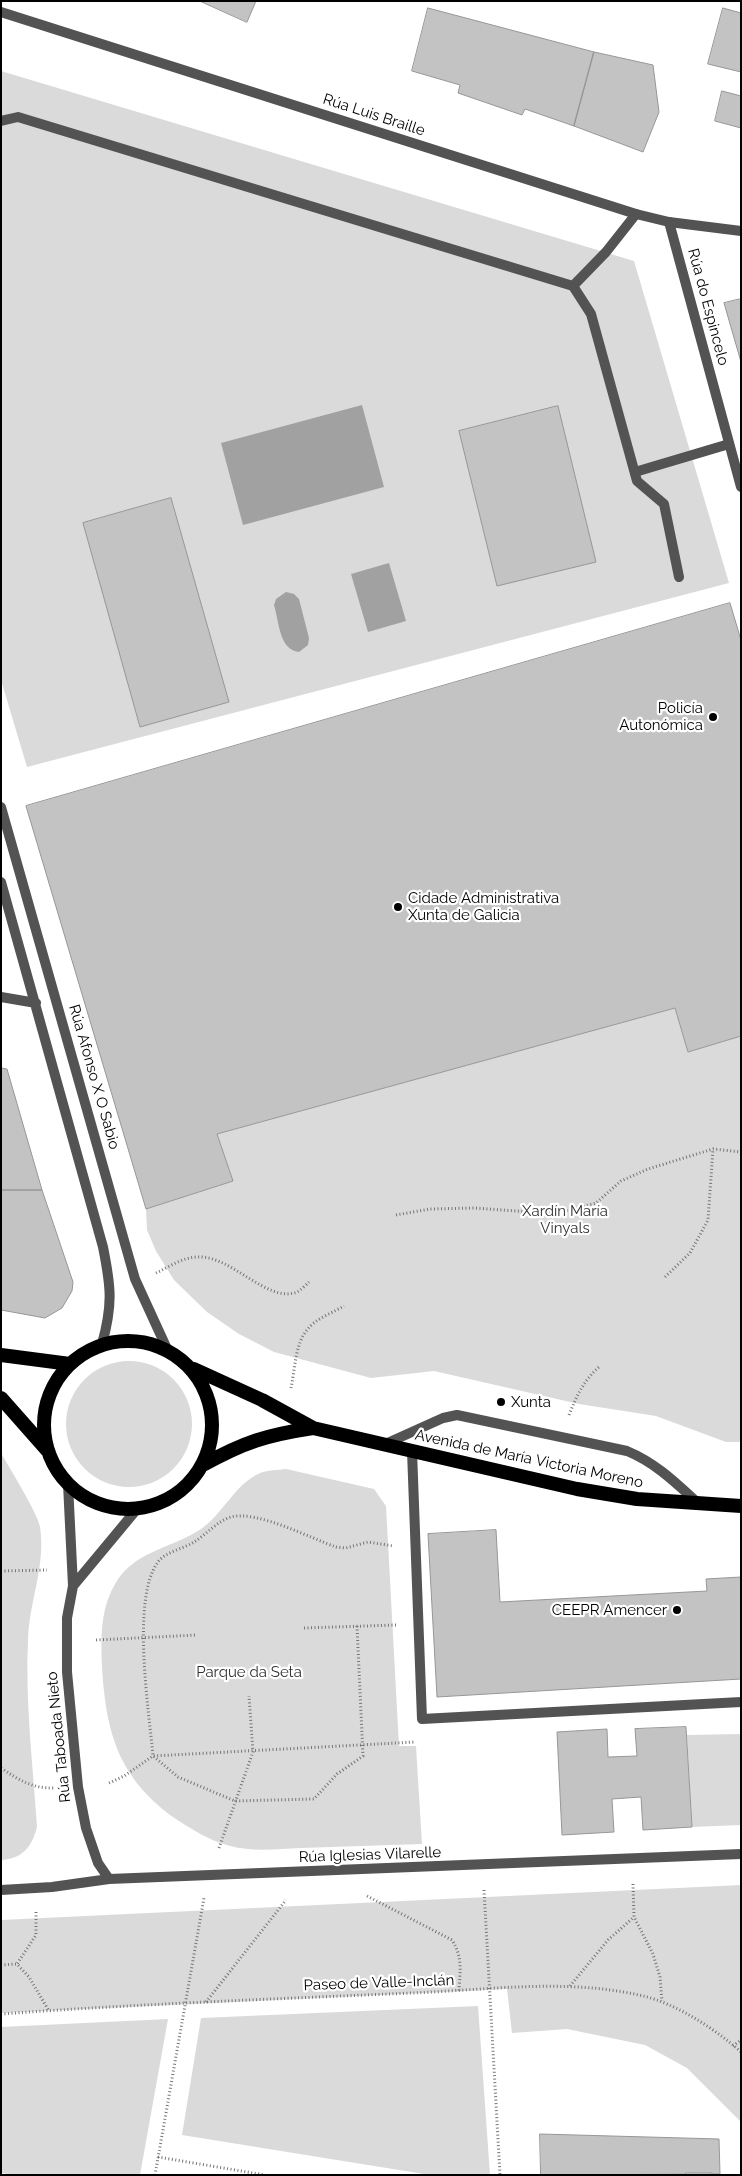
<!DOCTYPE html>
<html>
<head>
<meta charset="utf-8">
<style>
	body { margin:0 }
	#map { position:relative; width:742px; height:2176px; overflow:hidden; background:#fff; font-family:Raleway,sans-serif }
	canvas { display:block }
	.frame { position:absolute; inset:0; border:2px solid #000; pointer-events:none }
</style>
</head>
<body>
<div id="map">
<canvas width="742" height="2176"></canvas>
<div class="frame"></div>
</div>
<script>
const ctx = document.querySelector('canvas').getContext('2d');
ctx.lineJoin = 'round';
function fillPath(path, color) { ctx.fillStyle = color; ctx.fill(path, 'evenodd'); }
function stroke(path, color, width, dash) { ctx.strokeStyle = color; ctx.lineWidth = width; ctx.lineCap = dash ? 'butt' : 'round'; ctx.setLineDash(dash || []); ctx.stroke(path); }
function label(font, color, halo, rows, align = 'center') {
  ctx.font = font + ' Raleway,sans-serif'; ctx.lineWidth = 4.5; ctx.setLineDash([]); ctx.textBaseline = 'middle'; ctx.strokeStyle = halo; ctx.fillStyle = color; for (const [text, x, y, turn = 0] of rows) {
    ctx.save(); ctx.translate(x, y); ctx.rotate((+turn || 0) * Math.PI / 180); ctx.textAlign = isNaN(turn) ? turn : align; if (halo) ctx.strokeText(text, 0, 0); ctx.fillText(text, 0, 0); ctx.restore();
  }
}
fillPath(new Path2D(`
	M 1,71 L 634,261 L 729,583 L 27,767 L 1,680 Z
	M 675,1008 L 688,1052 L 741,1036 L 741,1442 L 726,1442 L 656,1416 L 579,1404 L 434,1371 L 371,1378 L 274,1352 L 239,1334 L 207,1312 L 174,1280 L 156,1251 L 147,1230 L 146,1209 L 233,1181 L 217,1134 Z
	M66 1424a63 63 0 1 1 126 0a63 63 0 1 1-126 0Z
	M 1,1453 C 9,1467 38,1514 40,1527 C 46,1566 29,1602 28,1640 C 25,1702 33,1766 37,1827 C 32,1847 22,1859 1,1860 Z
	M 286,1469 L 374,1489 L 386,1506 L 399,1746 L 416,1746 L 422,1844 C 381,1845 341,1847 301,1848 C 278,1849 252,1852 230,1846 C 208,1840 191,1829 173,1817 C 118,1777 106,1732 102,1667 C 101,1639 100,1611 114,1586 C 132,1551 171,1549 201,1529 C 223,1514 235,1484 260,1473 C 268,1470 278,1470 286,1469 Z
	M 741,1734 L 741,1825 L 692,1827 L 687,1735 Z
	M 741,1885 L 741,2122 L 687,2068 L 645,2045 L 567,2029 L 512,2033 L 507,1989 L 1,2013 L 1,1920 Z
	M 478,2006 L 490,2175 L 430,2175 L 182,2135 L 201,2018 Z
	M 168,2019 L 140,2175 L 15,2175 L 1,2173 L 1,2027 Z`), '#dadada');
fillPath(new Path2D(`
	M 362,405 L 384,487 L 243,525 L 221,443 Z
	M 389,563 L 406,621 L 368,632 L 351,574 Z
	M 286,592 L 294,594 L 299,599 L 309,638 L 308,645 L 299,652 C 279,650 279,621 274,605 L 276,599 Z`), '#a1a1a1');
const building = new Path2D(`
	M 200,1 L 256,1 L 247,22 Z
	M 428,8 L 594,52 L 574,126 L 525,109 L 522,115 L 458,93 L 460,85 L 412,71 Z
	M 723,8 L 741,13 L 741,72 L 708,64 Z
	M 594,52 L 653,65 L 659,112 L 643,152 L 574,126 Z
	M 722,91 L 741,96 L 741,128 L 715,121 Z
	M 741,299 L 741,362 L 724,303 Z
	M 558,406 L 596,562 L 497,586 L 459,431 Z
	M 171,498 L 229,702 L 140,727 L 83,523 Z
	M 730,603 L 741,640 L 741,1036 L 688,1052 L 675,1008 L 217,1134 L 233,1181 L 146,1209 L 26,806 Z
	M 1,1068 L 7,1069 L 42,1190 L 1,1190 Z
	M 1,1190 L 42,1190 L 73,1282 L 72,1291 L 62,1308 L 45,1318 L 1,1310 Z
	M 496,1530 L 500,1602 L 707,1591 L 706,1579 L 741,1577 L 741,1679 L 437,1697 L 428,1534 Z
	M 686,1727 L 692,1827 L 643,1830 L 641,1797 L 612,1799 L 614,1832 L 562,1835 L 557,1732 L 607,1729 L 608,1757 L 637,1756 L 635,1729 Z
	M 540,2134 L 719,2139 L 720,2174 L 541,2175 Z
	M 686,2173 L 712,2173 L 712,2175 L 686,2175 Z`);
fillPath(building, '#c3c3c3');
stroke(building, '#979797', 1);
stroke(new Path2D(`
	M 396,1215 L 430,1209 L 475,1208 L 544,1213 L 571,1210 L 596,1203 L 621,1181 L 648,1169 L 713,1149 L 741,1152
	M 156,1273 C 169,1267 183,1257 198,1257 C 231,1255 268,1304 297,1292 C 301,1290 306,1285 309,1282
	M 665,1277 L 690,1253 L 708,1220 L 713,1149
	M 291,1388 C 295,1370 295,1344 307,1330 C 315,1319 332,1313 344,1306
	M 569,1415 C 577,1395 584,1380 600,1366
	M 1,1571 L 47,1570
	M 357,1626 L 363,1756 L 337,1774 L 314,1799 L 235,1801 L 178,1777 L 153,1756 C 149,1711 131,1598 158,1562 C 165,1552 183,1549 194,1542 C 206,1535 217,1521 231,1517 C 257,1510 310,1538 336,1547 L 346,1548 L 368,1542 L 393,1546
	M 304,1628 L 396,1625
	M 96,1640 L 197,1635
	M 1,1768 C 19,1780 33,1789 55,1788
	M 109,1783 L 124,1776 L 153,1756 L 415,1742
	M 219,1848 L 253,1752 L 249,1696
	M 633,1884 L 634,1917 L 653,1954 L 660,1977 L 662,2001
	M 484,1890 L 500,2175
	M 367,1896 L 452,1940 C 463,1957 460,1972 459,1991
	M 36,1912 L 36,1935 L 17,1964 L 29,1977 L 49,2011
	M 1,1965 L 17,1964
	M 570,1986 L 608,1940 L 634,1917
	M 206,2002 L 286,1900
	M 1,2014 C 138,2004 275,1999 412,1993 C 488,1990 568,1978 643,1996 C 675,2003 717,2030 741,2052
	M 733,2046 L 741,2040
	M 158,2157 L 265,2175
	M 155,2175 L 204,1898`), '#757575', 3, [1, 2.5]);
stroke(new Path2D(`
	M 1,121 L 18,117 L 573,286 L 591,314 L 637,481 L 664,504 L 679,577
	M 573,286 L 606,252 L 636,214
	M 635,472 L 729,444`), '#535353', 10);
stroke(new Path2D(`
	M 669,222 L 741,487`), '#535353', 10);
stroke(new Path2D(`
	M 1,12 L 636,214 L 669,222 L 741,231
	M 1,807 L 135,1279 L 168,1351
	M 1,882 L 103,1247 C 111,1287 113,1304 102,1344
	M 1,997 L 36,1003
	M 383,1445 L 443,1418 L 457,1415 L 627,1451 C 656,1463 676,1483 699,1504
	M 412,1451 L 422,1719 L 741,1702
	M 68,1484 L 73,1586 L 67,1618 L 67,1672 L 78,1787 L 86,1828 L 98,1863 L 109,1879
	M 73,1586 L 137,1509
	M 1,1890 L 52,1887 L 109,1879 L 741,1854`), '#535353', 10);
stroke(new Path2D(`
	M44 1425a84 84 0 1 1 168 0a84 84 0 1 1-168 0Z
	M 1,1355 L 70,1364
	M 194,1369 L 262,1400 L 313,1428 L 577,1489 L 637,1499 L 741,1506
	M 1,1398 L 47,1450
	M 203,1465 C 244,1442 267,1435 313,1428`), '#000', 14);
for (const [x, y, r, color] of [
	[713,717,5,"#000"],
	[398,907,5,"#000"],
	[501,1402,5,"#000"],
	[677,1610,5,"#000"]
]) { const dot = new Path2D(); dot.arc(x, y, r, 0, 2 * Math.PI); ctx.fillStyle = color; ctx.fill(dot); stroke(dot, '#fff', 2); }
label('15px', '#000', '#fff', [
	["Rúa Luis Braille",374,115,18],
	["Rúa do Espincelo",708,307,75],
	["Rúa Afonso X O Sabio",94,1077,74],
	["Avenida de María Victoria Moreno",529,1459,12],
	["Rúa Taboada Nieto",59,1737,-96],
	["Rúa Iglesias Vilarelle",370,1855,-2],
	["Paseo de Valle-Inclán",379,1983,-2]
]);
label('15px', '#000', '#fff', [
	["Policía",703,708],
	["Autonómica",703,725],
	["Cidade Administrativa",408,898,"left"],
	["Xunta de Galicia",408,915,"left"],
	["Xunta",511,1402,"left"],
	["CEEPR Amencer",667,1610]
], 'right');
label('15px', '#313131', '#fff', [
	["Xardín María",565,1211],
	["Vinyals",565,1228],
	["Parque da Seta",249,1672]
]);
</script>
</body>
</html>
